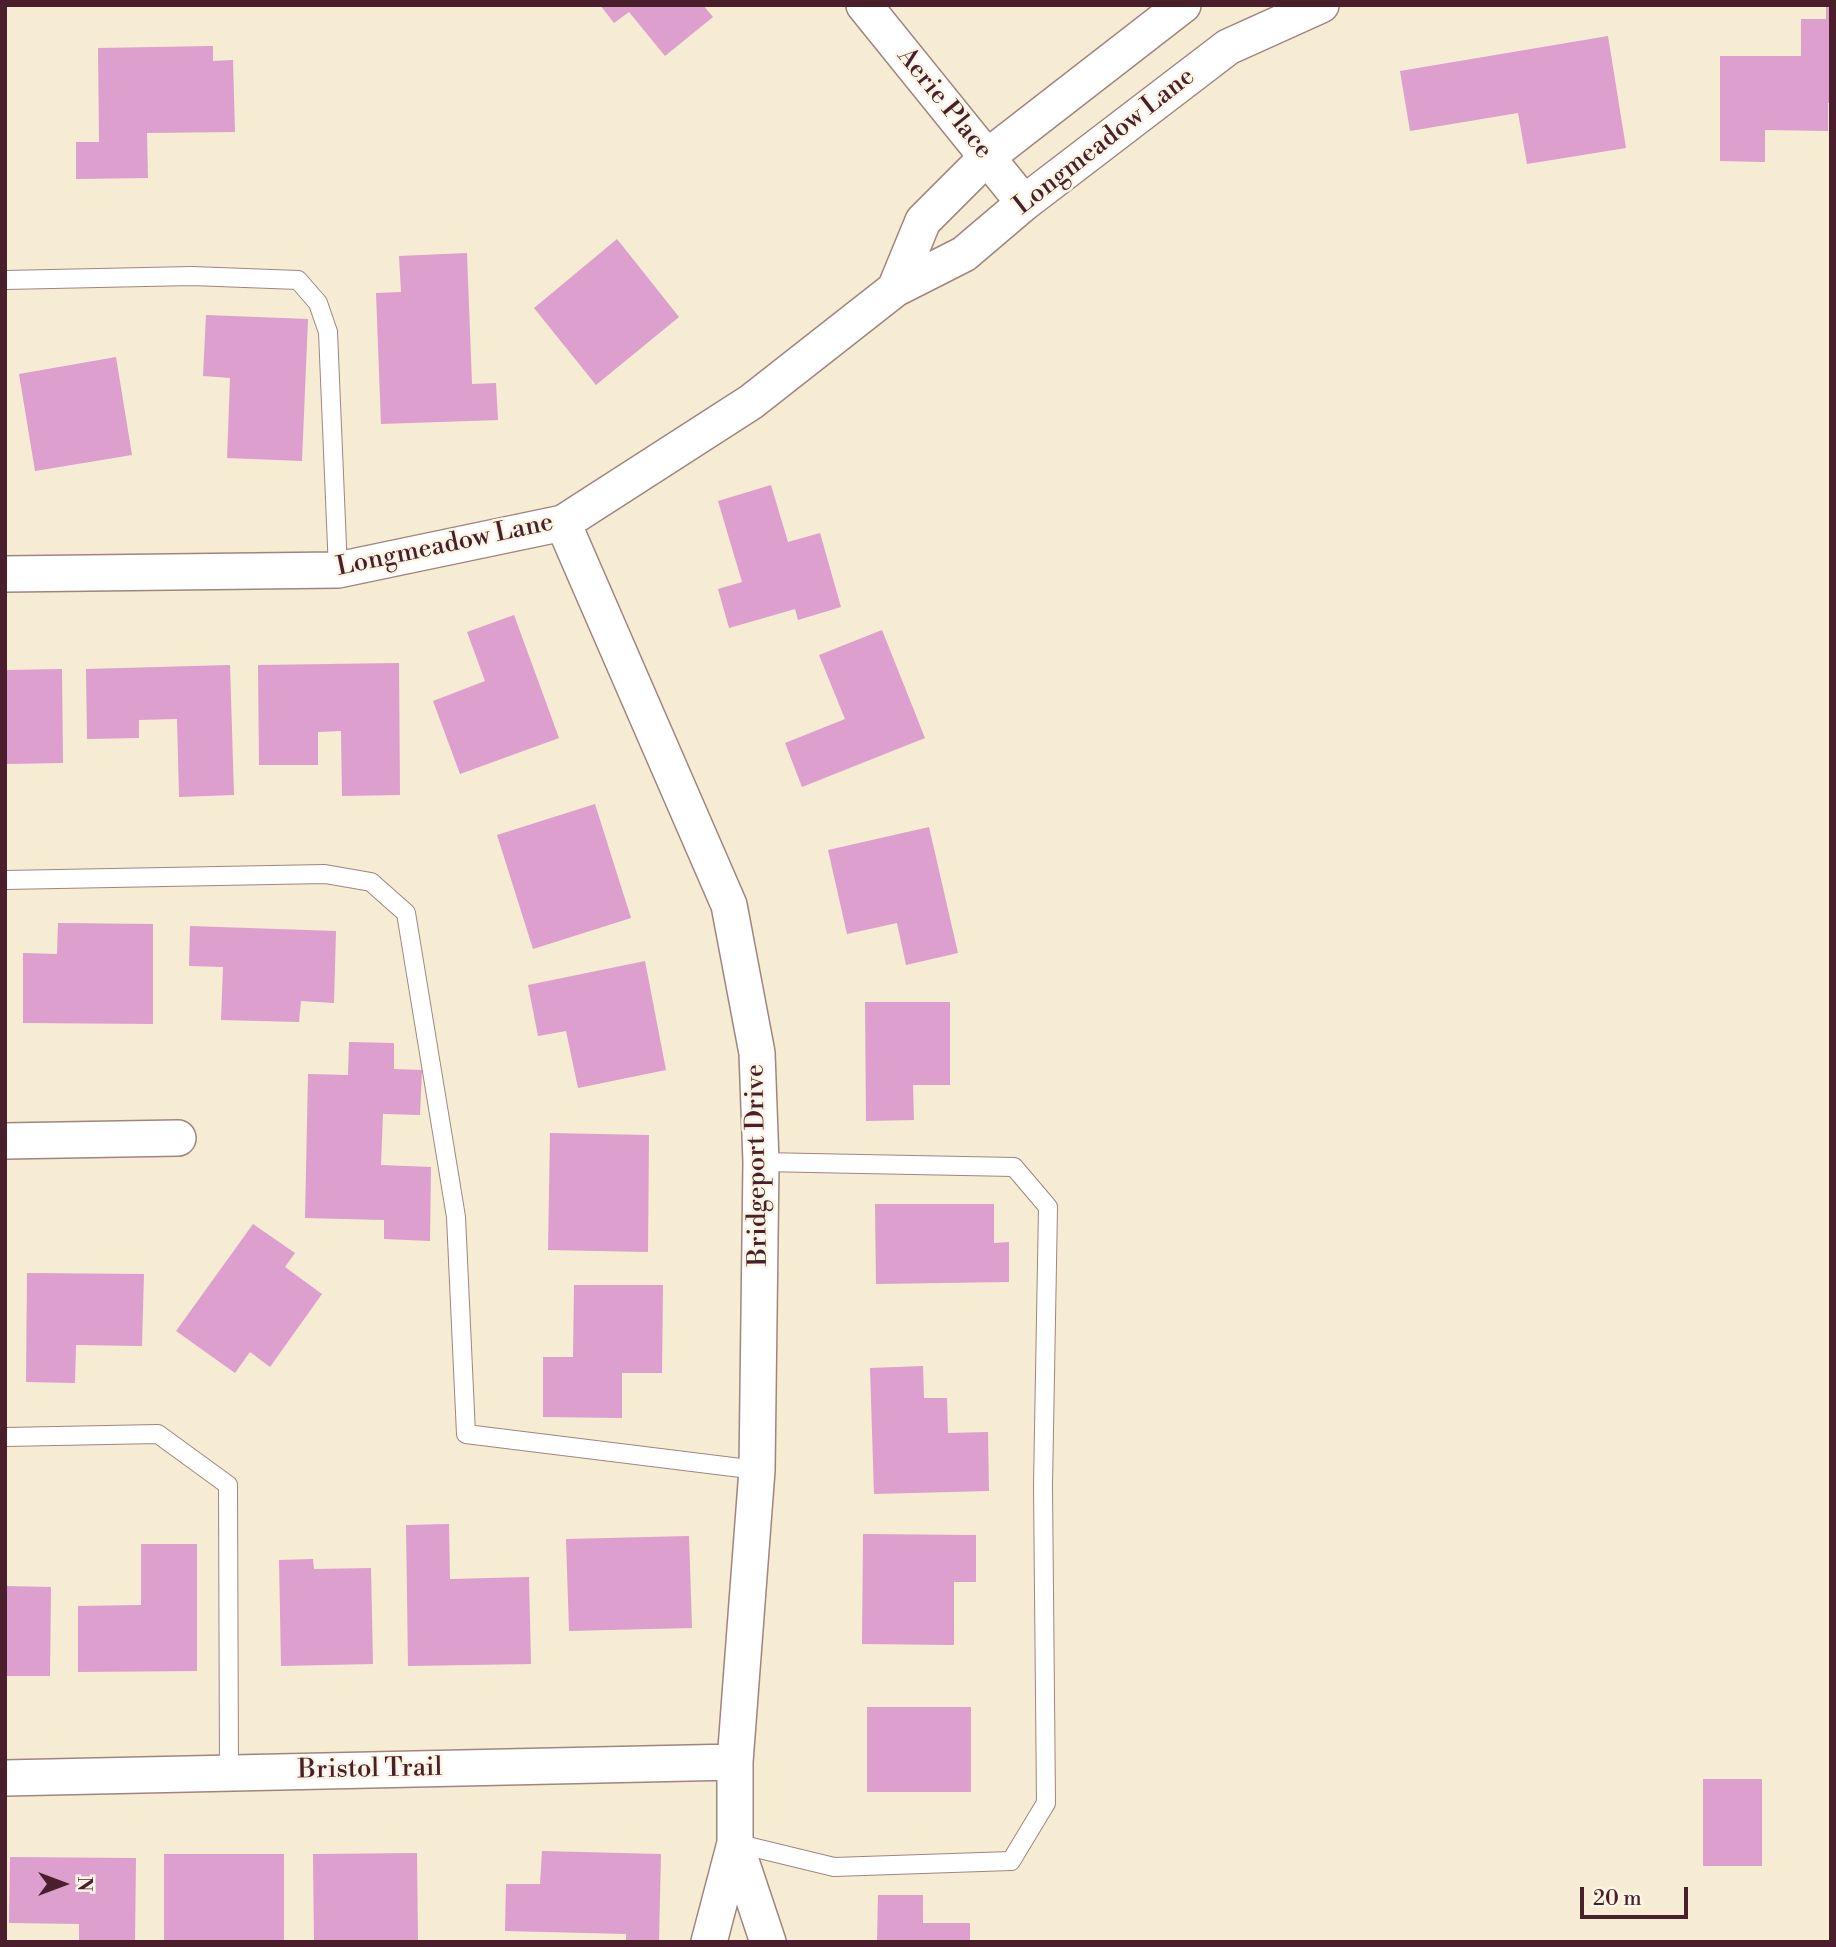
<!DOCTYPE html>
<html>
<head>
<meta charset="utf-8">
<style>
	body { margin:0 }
	#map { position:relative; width:1836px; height:1947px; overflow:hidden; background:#f6ebd3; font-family:"Libre Bodoni",serif }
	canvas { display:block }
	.frame { position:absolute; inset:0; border:7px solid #4a1f2b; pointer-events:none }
	.north { position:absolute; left:28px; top:1849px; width:70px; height:70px; -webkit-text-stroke:5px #fcf5e5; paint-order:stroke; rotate:90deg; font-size:19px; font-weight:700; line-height:28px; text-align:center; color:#4a1f2b }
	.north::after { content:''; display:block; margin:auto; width:24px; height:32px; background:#4a1f2b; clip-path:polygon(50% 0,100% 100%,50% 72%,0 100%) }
	.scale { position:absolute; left:1580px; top:1887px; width:108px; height:32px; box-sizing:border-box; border:4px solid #4a1f2b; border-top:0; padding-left:9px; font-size:21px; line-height:24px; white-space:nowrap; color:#4a1f2b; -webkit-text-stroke:5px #fcf5e5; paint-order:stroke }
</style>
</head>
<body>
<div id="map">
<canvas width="1836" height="1947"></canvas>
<div class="frame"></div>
<div class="north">N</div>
<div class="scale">20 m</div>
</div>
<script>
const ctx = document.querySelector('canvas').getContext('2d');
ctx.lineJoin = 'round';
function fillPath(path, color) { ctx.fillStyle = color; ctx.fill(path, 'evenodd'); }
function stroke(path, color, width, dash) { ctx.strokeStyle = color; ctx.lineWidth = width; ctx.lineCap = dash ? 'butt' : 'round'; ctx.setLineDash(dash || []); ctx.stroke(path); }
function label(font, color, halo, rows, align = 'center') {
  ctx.font = font + ' "Libre Bodoni",serif'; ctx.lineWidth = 5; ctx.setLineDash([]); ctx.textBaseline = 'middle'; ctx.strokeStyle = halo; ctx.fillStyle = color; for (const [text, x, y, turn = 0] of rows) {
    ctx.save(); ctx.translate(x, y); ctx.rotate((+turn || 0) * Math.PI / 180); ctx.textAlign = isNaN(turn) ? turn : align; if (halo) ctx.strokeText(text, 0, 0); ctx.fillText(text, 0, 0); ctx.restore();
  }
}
fillPath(new Path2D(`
	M 600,5 L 703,5 L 713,17 L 665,56 L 629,12 L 614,23 Z
	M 1826,5 L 1831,5 L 1831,103 L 1828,103 L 1828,131 L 1765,130 L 1765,162 L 1720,161 L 1720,56 L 1801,56 L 1801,19 L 1826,19 Z
	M 1608,36 L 1626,148 L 1527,164 L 1518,113 L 1410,131 L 1400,71 Z
	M 213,46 L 213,61 L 233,60 L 235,132 L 147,133 L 148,178 L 76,179 L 76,142 L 99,142 L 98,48 Z
	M 617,239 L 679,317 L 596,385 L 534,308 Z
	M 467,253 L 472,384 L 496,383 L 498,420 L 381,424 L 376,293 L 401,292 L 399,256 Z
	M 206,315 L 308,319 L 302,461 L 227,458 L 230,378 L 203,376 Z
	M 116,357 L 132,455 L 35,471 L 19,374 Z
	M 771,485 L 788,542 L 820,533 L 841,607 L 798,620 L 795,609 L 729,628 L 718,589 L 742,582 L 718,501 Z
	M 514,615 L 559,738 L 460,774 L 433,701 L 485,681 L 467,632 Z
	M 882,630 L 925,738 L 802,787 L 785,743 L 845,719 L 819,655 Z
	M 399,663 L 400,795 L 342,796 L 341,731 L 318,732 L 318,765 L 259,765 L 258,665 Z
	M 230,665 L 234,795 L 179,797 L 177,719 L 139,720 L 139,738 L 87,739 L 86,669 Z
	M 62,669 L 63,763 L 5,764 L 5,670 Z
	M 595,804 L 631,918 L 533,949 L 497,835 Z
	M 929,827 L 958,953 L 906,965 L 897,923 L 847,934 L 828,850 Z
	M 58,923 L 153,924 L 153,1024 L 23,1023 L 23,953 L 57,954 Z
	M 190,926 L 336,931 L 334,1003 L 301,1001 L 299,1022 L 221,1020 L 223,967 L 189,966 Z
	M 645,961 L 666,1070 L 578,1088 L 566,1031 L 538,1036 L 528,985 Z
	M 865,1002 L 950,1002 L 950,1085 L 913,1085 L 914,1120 L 866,1121 Z
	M 349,1042 L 394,1043 L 394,1069 L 422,1070 L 420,1115 L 383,1114 L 381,1165 L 431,1167 L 430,1241 L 384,1239 L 384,1220 L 305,1218 L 308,1074 L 348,1075 Z
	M 550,1133 L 649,1135 L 648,1252 L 548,1250 Z
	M 875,1204 L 994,1204 L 994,1243 L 1009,1242 L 1009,1282 L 876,1284 Z
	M 253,1224 L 295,1253 L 285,1267 L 322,1294 L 270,1367 L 250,1352 L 235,1373 L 176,1331 Z
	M 27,1273 L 144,1274 L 142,1346 L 76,1345 L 75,1383 L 26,1382 Z
	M 574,1285 L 663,1285 L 662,1373 L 622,1373 L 622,1418 L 543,1417 L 543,1357 L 573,1357 Z
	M 923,1366 L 924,1398 L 947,1398 L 948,1433 L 988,1432 L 989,1491 L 874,1494 L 870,1368 Z
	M 449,1524 L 450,1579 L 529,1577 L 531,1664 L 408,1666 L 406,1525 Z
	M 863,1534 L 976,1535 L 976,1582 L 954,1582 L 954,1645 L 862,1644 Z
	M 689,1536 L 692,1628 L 569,1631 L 566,1539 Z
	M 141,1544 L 197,1544 L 197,1671 L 78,1672 L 78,1606 L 141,1605 Z
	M 313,1559 L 314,1569 L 371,1568 L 373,1664 L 281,1666 L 279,1560 Z
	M 5,1586 L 51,1587 L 50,1676 L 5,1676 Z
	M 867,1707 L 971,1707 L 971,1792 L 867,1792 Z
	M 1703,1779 L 1762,1779 L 1762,1866 L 1703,1866 Z
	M 542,1851 L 661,1854 L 659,1942 L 626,1942 L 626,1934 L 505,1931 L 506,1884 L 540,1884 Z
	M 417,1853 L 418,1942 L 314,1942 L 313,1854 Z
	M 164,1854 L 284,1854 L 284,1942 L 164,1942 Z
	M 10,1857 L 136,1858 L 135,1942 L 79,1942 L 79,1924 L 9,1923 Z
	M 878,1895 L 923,1895 L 923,1923 L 970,1923 L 970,1942 L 877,1942 Z`), '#dc9fce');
const service = new Path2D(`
	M 5,280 L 192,276 L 298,280 L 318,303 L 328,332 L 338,570
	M 5,880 L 325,874 L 371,882 L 406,913 L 456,1217 L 466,1434 L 757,1470
	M 5,1437 L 158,1434 L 228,1485 L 229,1773
	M 735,1843 L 834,1867 L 1011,1861 L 1046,1803 L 1043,1486 L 1048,1207 L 1014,1167 L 761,1162`);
const minor = new Path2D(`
	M 864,5 L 1024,203
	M 895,289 L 923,221 L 987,157 L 1183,5
	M 563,523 L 729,905 L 757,1053 L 761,1162 L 757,1470 L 735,1762 L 735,1843 L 709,1942
	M 5,574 L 338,570 L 563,523 L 751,402 L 895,289 L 964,254 L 1024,203 L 1228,47 L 1321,5
	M 5,1141 L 178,1138
	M 5,1778 L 735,1762
	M 735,1843 L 768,1942`);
stroke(service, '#a0857f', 20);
stroke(minor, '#a0857f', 38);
stroke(service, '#fff', 18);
stroke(minor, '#fff', 35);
label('26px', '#4a1f2b', '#fcf5e5', [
	["Aerie Place",944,104,51],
	["Longmeadow Lane",1105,142,-38],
	["Longmeadow Lane",445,546,-12],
	["Bridgeport Drive",758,1165,-91],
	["Bristol Trail",370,1770,-1]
]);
</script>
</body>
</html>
